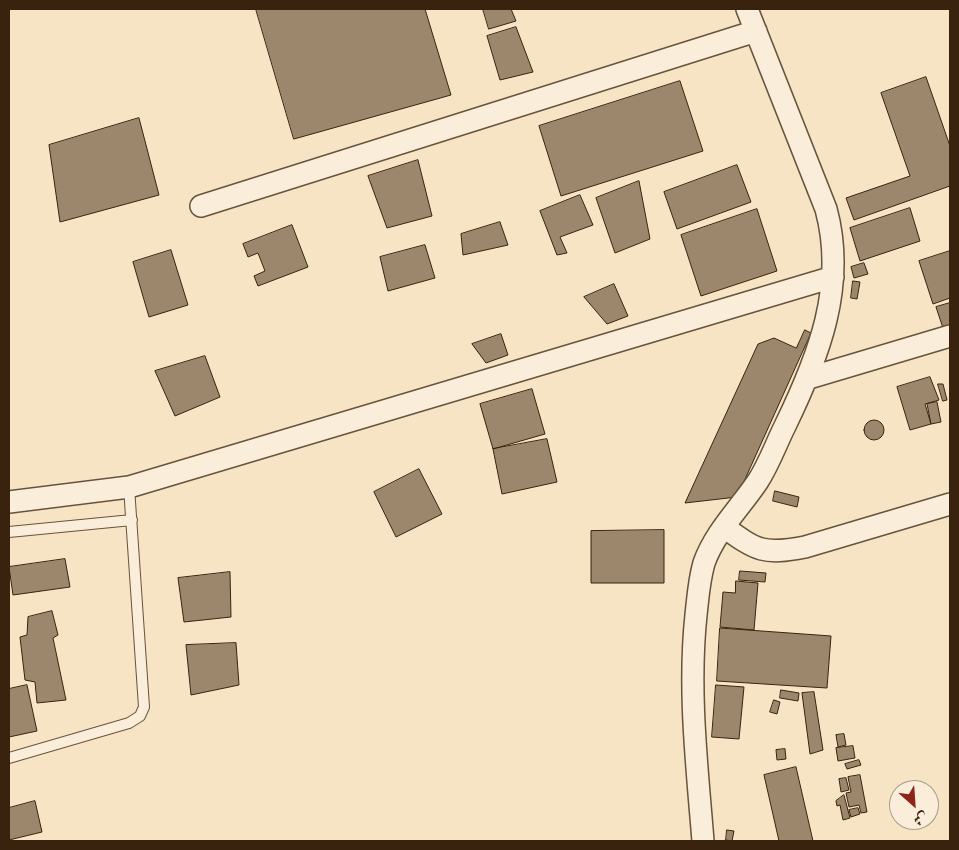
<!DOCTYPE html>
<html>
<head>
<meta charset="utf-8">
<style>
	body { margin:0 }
	#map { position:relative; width:959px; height:850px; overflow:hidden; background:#f7e4c5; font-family:Vollkorn,Amiri,serif }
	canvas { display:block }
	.frame { position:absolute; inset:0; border:10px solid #39230e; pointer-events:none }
	.north { position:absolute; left:889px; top:780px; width:50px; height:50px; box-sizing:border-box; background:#faedd9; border:1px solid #ad9c88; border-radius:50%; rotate:154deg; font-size:14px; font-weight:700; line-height:20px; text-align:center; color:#39230e }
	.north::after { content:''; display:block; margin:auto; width:18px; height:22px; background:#8f2418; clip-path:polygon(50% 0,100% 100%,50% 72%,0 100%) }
</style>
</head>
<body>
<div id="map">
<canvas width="959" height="850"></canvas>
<div class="frame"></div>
<div class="north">ش</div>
</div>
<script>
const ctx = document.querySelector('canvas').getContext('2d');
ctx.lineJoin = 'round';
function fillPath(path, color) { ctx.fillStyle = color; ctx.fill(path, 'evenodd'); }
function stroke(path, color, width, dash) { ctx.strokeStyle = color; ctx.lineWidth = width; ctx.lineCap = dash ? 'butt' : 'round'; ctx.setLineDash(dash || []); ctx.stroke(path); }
const building = new Path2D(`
	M 256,9 L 425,9 L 451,95 L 294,139 Z
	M 483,9 L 511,9 L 516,21 L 489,29 Z
	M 516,27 L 533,72 L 500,80 L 487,36 Z
	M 926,77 L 950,146 L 950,186 L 854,220 L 846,198 L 910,176 L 881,93 Z
	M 680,81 L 703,151 L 561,196 L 539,126 Z
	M 139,118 L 159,195 L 60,222 L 49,145 Z
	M 418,160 L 432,216 L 387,228 L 368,176 Z
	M 737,165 L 751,202 L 677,229 L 664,192 Z
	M 639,181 L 650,239 L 615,253 L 596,198 Z
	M 580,195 L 593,225 L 560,237 L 567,253 L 557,255 L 540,211 Z
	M 910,208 L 920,241 L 860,261 L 850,228 Z
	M 757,209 L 777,271 L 701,296 L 681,235 Z
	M 500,222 L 508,245 L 463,255 L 461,234 Z
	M 292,225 L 308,267 L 258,286 L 254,276 L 265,271 L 258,253 L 248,257 L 243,244 Z
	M 425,245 L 435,278 L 388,291 L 380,257 Z
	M 171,250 L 188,305 L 149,317 L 133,262 Z
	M 950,251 L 950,298 L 933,304 L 919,261 Z
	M 864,263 L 868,274 L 854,278 L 851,267 Z
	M 853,281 L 860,282 L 857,299 L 851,298 Z
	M 614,284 L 628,316 L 607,324 L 584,297 Z
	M 950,303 L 950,326 L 943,328 L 936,307 Z
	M 805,330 L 811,333 L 737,497 L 685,503 L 758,344 L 774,338 L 796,348 Z
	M 501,334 L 508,355 L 486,363 L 472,344 Z
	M 205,356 L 220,397 L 175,416 L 155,371 Z
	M 930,377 L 939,400 L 925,404 L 931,424 L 910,430 L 897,387 Z
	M 938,384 L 943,384 L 947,400 L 943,401 Z
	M 532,389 L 545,434 L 493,449 L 480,404 Z
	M 937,402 L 941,422 L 931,424 L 927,404 Z
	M864 430a10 10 0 1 1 20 0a10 10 0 1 1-20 0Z
	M 547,439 L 557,482 L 502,494 L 493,449 Z
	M 419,469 L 442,514 L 396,537 L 374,492 Z
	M 775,491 L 799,497 L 797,507 L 773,501 Z
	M 664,530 L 664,583 L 591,583 L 591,531 Z
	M 65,559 L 70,587 L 13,595 L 9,567 Z
	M 740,571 L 766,573 L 765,582 L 739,580 Z
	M 230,572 L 231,617 L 184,622 L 178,578 Z
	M 736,581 L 758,583 L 754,630 L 720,627 L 723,592 L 735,593 Z
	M 52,611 L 58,635 L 53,638 L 66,700 L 37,703 L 35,682 L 25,680 L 20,637 L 27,635 L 28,617 Z
	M 720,628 L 831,636 L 827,688 L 717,681 Z
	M 236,643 L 239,685 L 191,695 L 186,645 Z
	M 27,685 L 37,731 L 9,737 L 9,689 Z
	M 716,685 L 744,687 L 739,739 L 712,737 Z
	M 781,690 L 799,693 L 798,701 L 780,698 Z
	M 814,692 L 823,750 L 810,754 L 802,693 Z
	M 774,700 L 780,702 L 777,714 L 770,712 Z
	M 844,734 L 846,745 L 838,747 L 836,735 Z
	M 853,746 L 855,758 L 838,761 L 836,748 Z
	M 785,749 L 786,759 L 777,760 L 776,750 Z
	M 859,760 L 861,765 L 847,769 L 845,764 Z
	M 796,767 L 813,841 L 779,841 L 764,775 Z
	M 860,775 L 867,812 L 861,813 L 859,805 L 849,807 L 846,793 L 851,792 L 848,777 Z
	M 846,778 L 849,790 L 841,792 L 839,779 Z
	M 844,795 L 850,818 L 843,820 L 840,805 L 837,806 L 836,801 Z
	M 35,801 L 42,832 L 9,840 L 9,808 Z
	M 858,808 L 860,814 L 851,817 L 849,810 Z
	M 727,830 L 734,831 L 732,841 L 726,840 Z`);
fillPath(building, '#9c876d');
stroke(building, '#39230e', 1);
const lane = new Path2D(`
	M 9,532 L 132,520
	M 9,758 L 129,723 L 140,716 L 144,707 L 129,487`);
const street = new Path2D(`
	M 201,206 L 756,31
	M 809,378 L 950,336
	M 9,502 L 129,487 L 833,277
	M 724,527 C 757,551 764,555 805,547 L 950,504
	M 703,841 C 697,766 688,690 696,615 C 698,597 699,580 704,563 C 715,532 740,508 758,481 C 769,464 776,444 785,426 C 818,358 847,286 826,209 L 747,9`);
stroke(lane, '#68533c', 12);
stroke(street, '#68533c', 24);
stroke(lane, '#faedd9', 10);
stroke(street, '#faedd9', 21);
</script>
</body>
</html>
